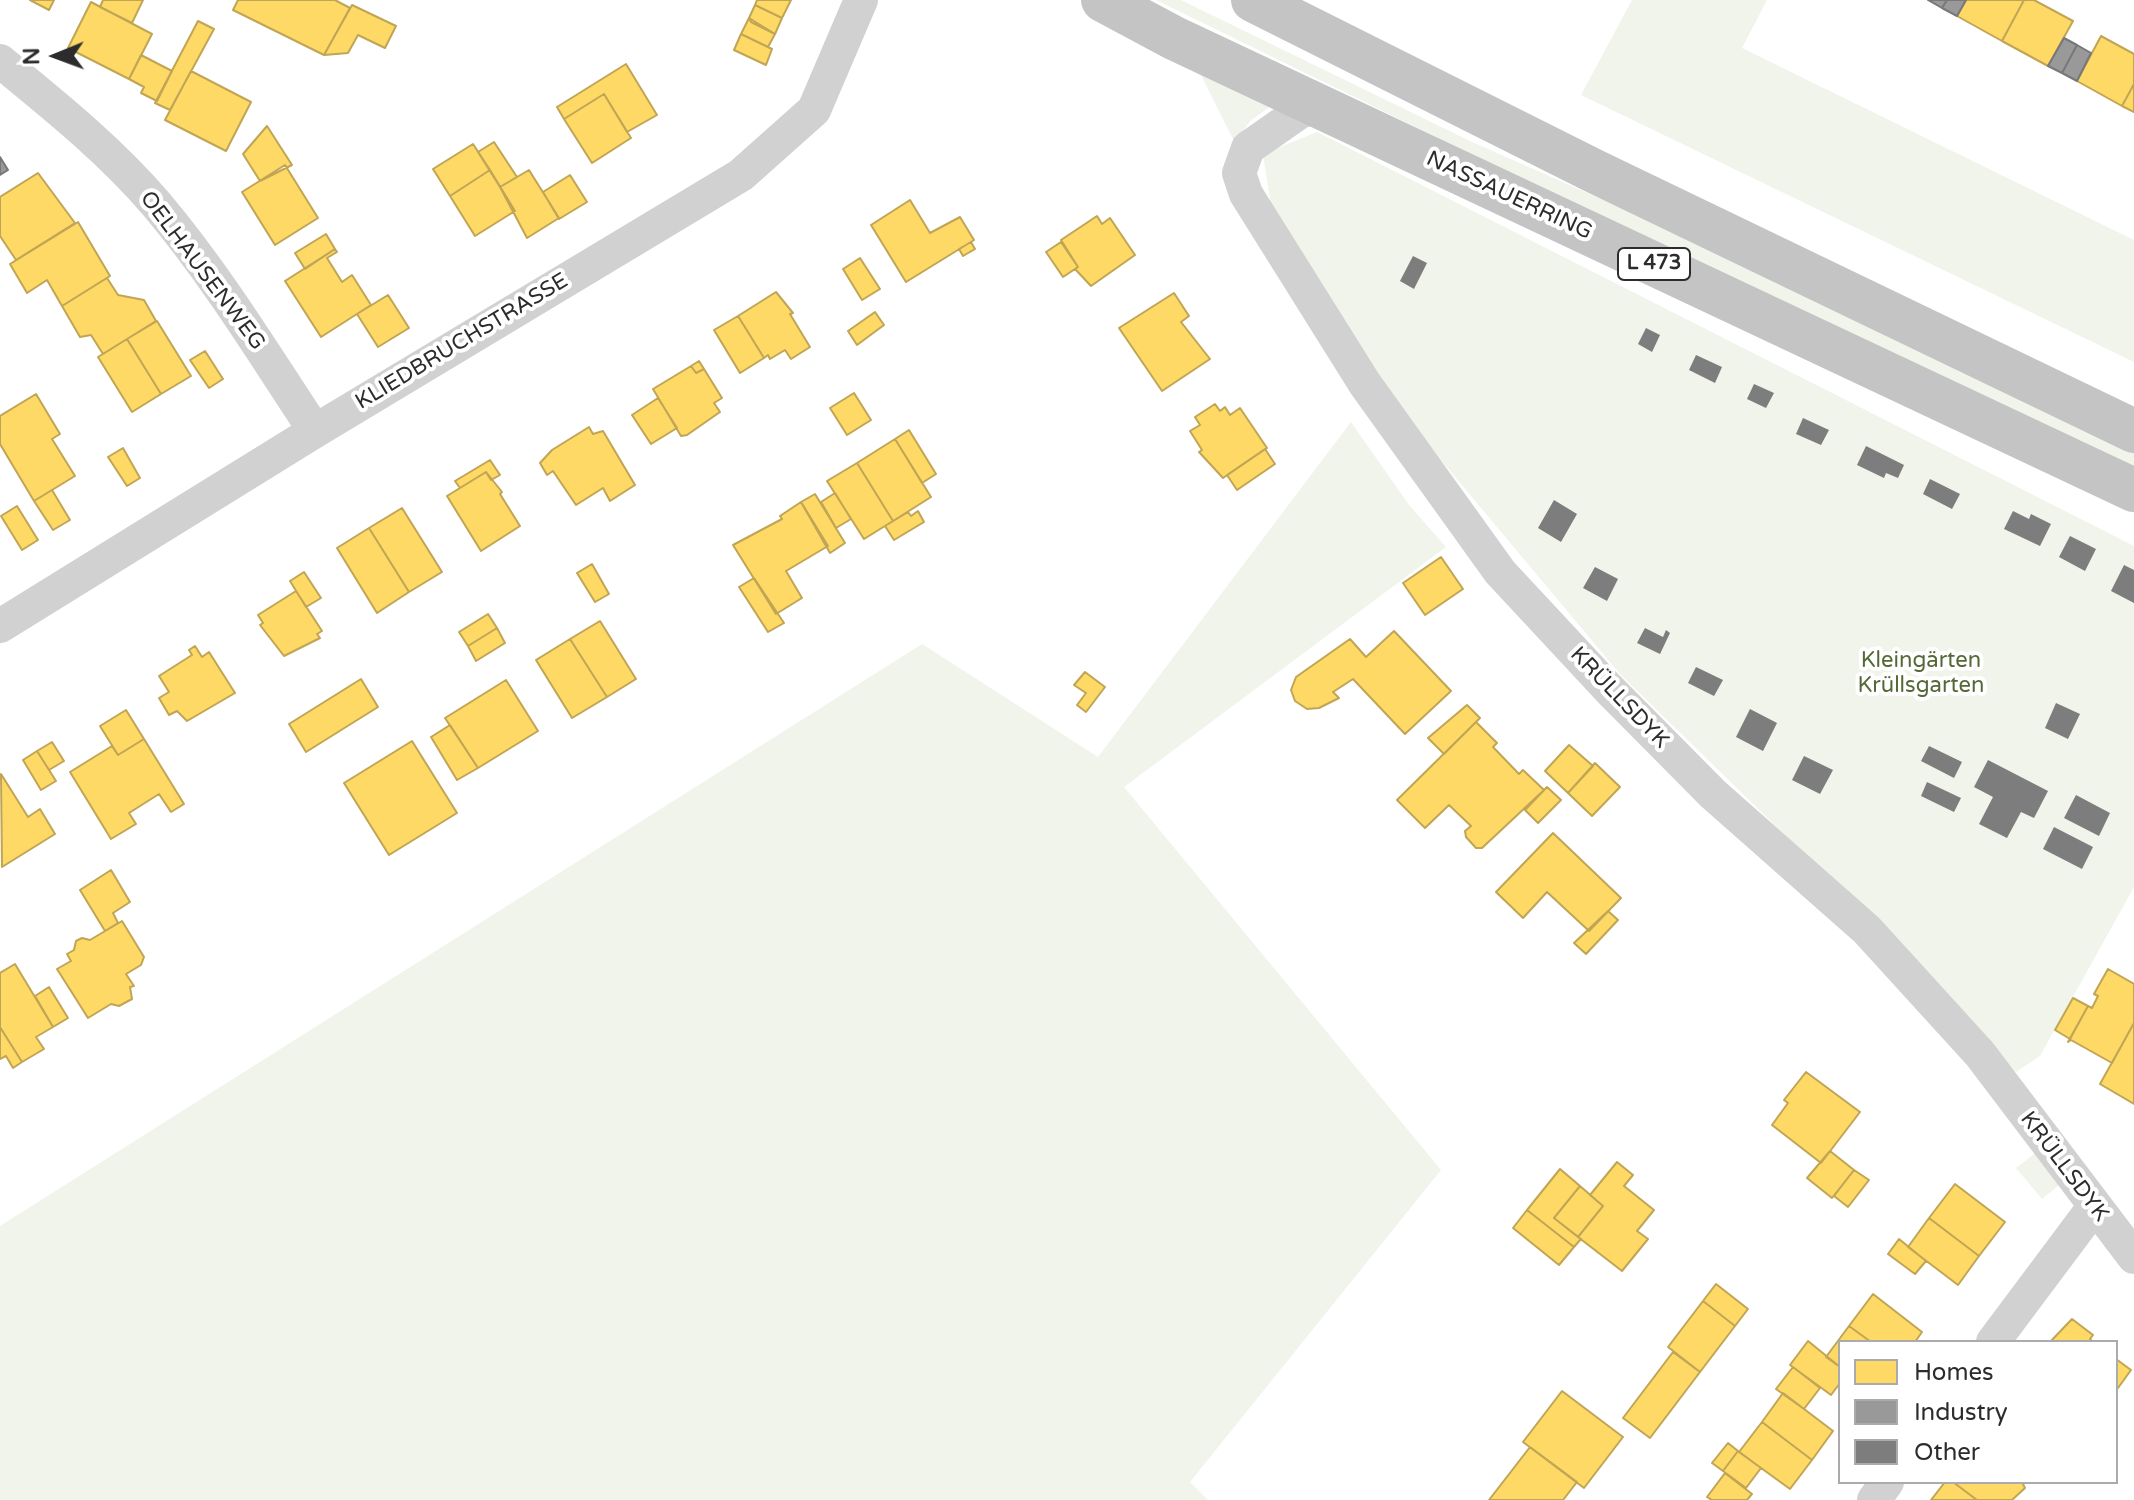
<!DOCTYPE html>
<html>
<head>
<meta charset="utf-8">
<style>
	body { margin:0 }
	#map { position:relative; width:2134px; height:1500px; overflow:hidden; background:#fff; font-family:"Varela Round",sans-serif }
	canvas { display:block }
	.legend { position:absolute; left:1838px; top:1340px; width:280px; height:144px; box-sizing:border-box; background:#fff; border:2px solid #ababab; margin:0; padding:10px 14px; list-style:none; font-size:24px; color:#2c2c2c }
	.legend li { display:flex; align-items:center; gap:16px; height:40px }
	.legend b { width:40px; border:2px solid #ababab }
	.north { position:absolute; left:16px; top:16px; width:80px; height:80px; -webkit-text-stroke:6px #fff; paint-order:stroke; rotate:269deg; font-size:22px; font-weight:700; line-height:32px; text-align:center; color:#2c2c2c }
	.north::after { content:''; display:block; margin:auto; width:28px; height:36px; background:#2c2c2c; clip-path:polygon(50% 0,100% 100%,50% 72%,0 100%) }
</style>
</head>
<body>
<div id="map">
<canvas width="2134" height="1500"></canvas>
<ul class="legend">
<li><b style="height:22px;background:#ffd966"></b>Homes</li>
<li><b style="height:22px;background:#999"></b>Industry</li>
<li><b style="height:22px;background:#7d7d7d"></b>Other</li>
</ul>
<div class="north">N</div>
</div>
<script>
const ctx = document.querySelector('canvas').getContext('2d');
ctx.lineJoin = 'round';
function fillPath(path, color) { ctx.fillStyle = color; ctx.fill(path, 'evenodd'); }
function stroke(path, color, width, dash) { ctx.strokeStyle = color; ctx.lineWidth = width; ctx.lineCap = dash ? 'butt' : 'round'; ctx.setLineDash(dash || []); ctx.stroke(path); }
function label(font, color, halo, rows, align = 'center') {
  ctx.font = font + ' "Varela Round",sans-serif'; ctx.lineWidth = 8; ctx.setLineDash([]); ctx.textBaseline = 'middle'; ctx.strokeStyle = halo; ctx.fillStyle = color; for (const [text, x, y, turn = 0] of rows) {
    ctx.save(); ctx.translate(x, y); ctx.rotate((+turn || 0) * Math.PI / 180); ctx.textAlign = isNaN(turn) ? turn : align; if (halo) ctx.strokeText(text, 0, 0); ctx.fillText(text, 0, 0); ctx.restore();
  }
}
fillPath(new Path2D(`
	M 1156,0 L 1181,0 L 1470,141 L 1872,319 L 2134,444 L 2134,478 Z
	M 1632,0 L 1767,0 L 1742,48 L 2134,240 L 2134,362 L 1581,95 Z
	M 1201,75 L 1271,106 L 1250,121 L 1235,143 Z
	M 1317,132 L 2134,546 L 2134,887 L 2040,1056 L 2016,1072 L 1830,879 L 1620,674 L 1394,404 L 1271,206 L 1263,154 Z
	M 1351,422 L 1409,505 L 1446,547 L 1124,787 L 1441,1170 L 1190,1482 L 1208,1500 L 0,1500 L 0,1226 L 922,644 L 1098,757 Z
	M 2038,1151 L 2063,1182 L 2042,1199 L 2016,1168 Z`), '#f0f4ea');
const homes = new Path2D(`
	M 30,0 L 54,0 L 49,10 Z
	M 103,0 L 143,0 L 132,23 L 100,7 Z
	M 238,0 L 335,0 L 350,8 L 324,55 L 233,10 Z
	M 757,0 L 791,0 L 782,18 L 755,5 Z
	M 1966,0 L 2024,0 L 2002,41 L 1957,16 Z
	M 2024,0 L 2034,0 L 2073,21 L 2048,66 L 2002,41 Z
	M 91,2 L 152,34 L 129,79 L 68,48 Z
	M 352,5 L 396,26 L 385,48 L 358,35 L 348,53 L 324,55 Z
	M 755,5 L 782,18 L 775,34 L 751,22 L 749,18 Z
	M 749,18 L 775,34 L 768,47 L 741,34 Z
	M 198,21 L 214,29 L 170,110 L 155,103 Z
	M 741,34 L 772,49 L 766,65 L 734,50 Z
	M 2101,36 L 2134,54 L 2134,84 L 2122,106 L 2077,81 Z
	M 141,55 L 172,71 L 157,101 L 141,93 L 144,87 L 129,79 Z
	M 626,64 L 657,115 L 627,132 L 604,94 L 564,119 L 557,107 Z
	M 191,71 L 251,102 L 226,151 L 165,120 Z
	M 2134,84 L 2134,112 L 2122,106 Z
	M 604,94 L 631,138 L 592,163 L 564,119 Z
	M 267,126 L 292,165 L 260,181 L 243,154 Z
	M 494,142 L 517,177 L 500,187 L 478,152 Z
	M 473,144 L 490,170 L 450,196 L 433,169 Z
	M 285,165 L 318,218 L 275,245 L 242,192 Z
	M 490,170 L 515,211 L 475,236 L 450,196 Z
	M 529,170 L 559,218 L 527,238 L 500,187 Z
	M 38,173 L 75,223 L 16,260 L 0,236 L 0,197 Z
	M 570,175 L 587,202 L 559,219 L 543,192 Z
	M 910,200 L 930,233 L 960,217 L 974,240 L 906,282 L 871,225 Z
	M 1097,216 L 1102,224 L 1110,218 L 1135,255 L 1091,286 L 1075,269 L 1078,267 L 1061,240 Z
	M 78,222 L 110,276 L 62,306 L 47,280 L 27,293 L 10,264 Z
	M 326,234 L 335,249 L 305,269 L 295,253 Z
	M 971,242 L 975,249 L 963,256 L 959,249 Z
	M 1061,242 L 1078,267 L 1063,277 L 1046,252 Z
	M 335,249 L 337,252 L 327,258 L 342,282 L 352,275 L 371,305 L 321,337 L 285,281 Z
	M 860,258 L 880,289 L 862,300 L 843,269 Z
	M 107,278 L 118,295 L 144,300 L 156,321 L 103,354 L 91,335 L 80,337 L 62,306 Z
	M 776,292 L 793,313 L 790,314 L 810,347 L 791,359 L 785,350 L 770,359 L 768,355 L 764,358 L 738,316 Z
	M 1174,293 L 1189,316 L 1181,322 L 1210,359 L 1162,391 L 1119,328 Z
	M 388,295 L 409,328 L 378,347 L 357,314 Z
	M 875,312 L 884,325 L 857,345 L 848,331 Z
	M 738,316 L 764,358 L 740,373 L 714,330 Z
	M 157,321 L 191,376 L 161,394 L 127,339 Z
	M 127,339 L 161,394 L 132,412 L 98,357 Z
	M 205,351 L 223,379 L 209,388 L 190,360 Z
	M 699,361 L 704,369 L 696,373 L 691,366 Z
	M 691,366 L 696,373 L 704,369 L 722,398 L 714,403 L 720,412 L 687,435 L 681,436 L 653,389 Z
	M 854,393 L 871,420 L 847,435 L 830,408 Z
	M 36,394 L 60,434 L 52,439 L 75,476 L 34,501 L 0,444 L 0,416 Z
	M 658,398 L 677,428 L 651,444 L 632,415 Z
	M 1215,404 L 1220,411 L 1225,407 L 1230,415 L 1240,408 L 1267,448 L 1223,478 L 1199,452 L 1202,450 L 1190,431 L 1200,425 L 1195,417 Z
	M 589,427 L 593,434 L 603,431 L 635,485 L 610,501 L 603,488 L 576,505 L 553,471 L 547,475 L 540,463 L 552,450 Z
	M 909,430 L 936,474 L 922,483 L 895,439 Z
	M 895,439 L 931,497 L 893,521 L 857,463 Z
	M 123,448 L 140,478 L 127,486 L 108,457 Z
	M 1265,449 L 1275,464 L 1237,490 L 1227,475 Z
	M 490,460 L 500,475 L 491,480 L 486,472 L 460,488 L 455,481 Z
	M 857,463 L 893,521 L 864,539 L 827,481 Z
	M 486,472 L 502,492 L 500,494 L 520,526 L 481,551 L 447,496 Z
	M 52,490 L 70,520 L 53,530 L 34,501 Z
	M 835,493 L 851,519 L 836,528 L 821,502 Z
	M 815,494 L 845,543 L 830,553 L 801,502 Z
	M 801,502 L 828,546 L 786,571 L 802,598 L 776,614 L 733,545 L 782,519 L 780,516 Z
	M 17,506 L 38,540 L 22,550 L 1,516 Z
	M 402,508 L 442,572 L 409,592 L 369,528 Z
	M 918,511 L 924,522 L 894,540 L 885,526 L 908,512 L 911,516 Z
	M 369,528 L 409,592 L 377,613 L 337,548 Z
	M 1441,557 L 1463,589 L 1425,615 L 1403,583 Z
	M 592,564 L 609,594 L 595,602 L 577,573 Z
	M 304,572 L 321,598 L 306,607 L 290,581 Z
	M 754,578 L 784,623 L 768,632 L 739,587 Z
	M 296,591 L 322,631 L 317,634 L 320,638 L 284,656 L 260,625 L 263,623 L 258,615 Z
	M 488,614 L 497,628 L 468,646 L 459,632 Z
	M 600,621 L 636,679 L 607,697 L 570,639 Z
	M 497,628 L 505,643 L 476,661 L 468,646 Z
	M 1394,631 L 1451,691 L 1405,734 L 1353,679 L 1333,692 L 1339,698 L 1319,708 L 1307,709 L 1295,701 L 1291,690 L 1296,677 L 1350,639 L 1366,657 Z
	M 570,639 L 607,697 L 572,718 L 536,660 Z
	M 195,646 L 202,657 L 209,652 L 235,693 L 187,721 L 177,711 L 169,715 L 159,698 L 169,692 L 159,676 L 192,655 L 189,650 Z
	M 1085,672 L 1105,687 L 1086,712 L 1077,705 L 1086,693 L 1074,685 Z
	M 361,679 L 378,707 L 306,752 L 289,724 Z
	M 506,680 L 538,731 L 478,768 L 445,718 Z
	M 1467,705 L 1480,718 L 1444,754 L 1428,738 Z
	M 126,710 L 144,739 L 118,755 L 100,726 Z
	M 1476,722 L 1497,743 L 1493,747 L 1519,774 L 1523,770 L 1544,790 L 1482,848 L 1476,848 L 1466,837 L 1465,831 L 1471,826 L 1449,805 L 1425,828 L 1397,800 Z
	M 450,725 L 478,768 L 457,780 L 431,737 Z
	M 144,739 L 184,804 L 171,812 L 159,794 L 129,813 L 136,824 L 111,839 L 70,772 L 112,746 L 118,755 Z
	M 412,741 L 457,813 L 389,855 L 344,783 Z
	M 52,742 L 64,761 L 49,770 L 37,751 Z
	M 1569,745 L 1593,766 L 1568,793 L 1545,771 Z
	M 37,751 L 56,781 L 41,790 L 23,760 Z
	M 1595,763 L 1620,787 L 1592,816 L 1568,793 Z
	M 1,774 L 28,817 L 40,809 L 55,834 L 2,867 Z
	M 1547,787 L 1561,800 L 1538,823 L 1525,810 Z
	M 1553,833 L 1621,898 L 1589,931 L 1547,892 L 1523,918 L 1496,892 Z
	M 111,870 L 130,902 L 113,913 L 118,923 L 105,931 L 80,890 Z
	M 1608,911 L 1618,920 L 1586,954 L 1574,943 Z
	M 122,921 L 144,957 L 141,965 L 126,974 L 134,986 L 130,987 L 132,999 L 119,1006 L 111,1004 L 88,1018 L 57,969 L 71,961 L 67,954 L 74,950 L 76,941 L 82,938 L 90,940 Z
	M 15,964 L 53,1027 L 36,1037 L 44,1049 L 22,1062 L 0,1027 L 0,973 Z
	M 2108,969 L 2134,984 L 2134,1023 L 2112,1063 L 2071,1040 L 2068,1042 L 2088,1006 L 2092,1008 L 2098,996 L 2094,994 Z
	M 49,987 L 68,1018 L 53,1027 L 35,996 Z
	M 2073,998 L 2088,1006 L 2070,1039 L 2055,1030 Z
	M 2134,1023 L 2134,1104 L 2100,1084 Z
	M 0,1027 L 22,1062 L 13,1068 L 6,1056 L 0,1059 Z
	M 1806,1072 L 1860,1112 L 1821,1163 L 1772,1125 L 1788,1103 L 1784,1100 Z
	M 1830,1151 L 1854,1170 L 1832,1198 L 1807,1178 Z
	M 1617,1162 L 1633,1175 L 1624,1186 L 1654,1210 L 1637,1231 L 1648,1239 L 1622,1271 L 1578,1237 L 1603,1206 L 1590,1195 Z
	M 1560,1169 L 1580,1186 L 1554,1218 L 1581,1239 L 1574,1247 L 1527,1210 Z
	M 1854,1170 L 1869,1180 L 1848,1207 L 1834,1196 Z
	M 1955,1184 L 2005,1222 L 1979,1256 L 1929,1218 Z
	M 1580,1186 L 1603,1206 L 1578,1237 L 1554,1218 Z
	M 1527,1210 L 1574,1247 L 1559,1265 L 1513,1228 Z
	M 1929,1218 L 1979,1256 L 1958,1285 L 1908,1247 Z
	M 1899,1239 L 1926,1261 L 1915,1274 L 1888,1254 Z
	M 1716,1284 L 1748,1309 L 1735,1326 L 1703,1301 Z
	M 1873,1294 L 1922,1332 L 1915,1342 L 1871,1342 L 1849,1326 Z
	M 1703,1301 L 1735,1326 L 1700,1372 L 1668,1347 Z
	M 2072,1319 L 2093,1335 L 2090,1339 L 2093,1342 L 2050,1342 Z
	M 1849,1326 L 1871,1342 L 1840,1342 L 1840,1367 L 1826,1357 Z
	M 1808,1341 L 1840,1367 L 1840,1383 L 1831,1395 L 1790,1365 Z
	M 1673,1352 L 1700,1372 L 1650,1438 L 1623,1418 Z
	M 2116,1359 L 2131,1370 L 2118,1388 L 2116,1386 Z
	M 1793,1367 L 1820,1388 L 1804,1409 L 1776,1389 Z
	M 1562,1391 L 1623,1437 L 1584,1488 L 1523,1442 Z
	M 1783,1393 L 1833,1431 L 1812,1460 L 1762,1422 Z
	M 1762,1422 L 1812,1460 L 1790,1489 L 1739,1452 Z
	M 1728,1443 L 1738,1451 L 1723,1471 L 1712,1463 Z
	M 1530,1447 L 1577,1482 L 1563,1500 L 1489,1500 Z
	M 1738,1451 L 1761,1468 L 1746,1488 L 1723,1471 Z
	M 1725,1473 L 1752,1494 L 1747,1500 L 1712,1500 L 1707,1497 Z
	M 1945,1482 L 1953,1482 L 1977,1500 L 1931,1500 Z
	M 1953,1482 L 2022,1482 L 2025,1488 L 2012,1500 L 1977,1500 Z`);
fillPath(homes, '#ffd966');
stroke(homes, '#c0a555', 2);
const industry = new Path2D(`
	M 1928,0 L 1947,0 L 1942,8 Z
	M 1947,0 L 1966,0 L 1957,16 L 1942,8 Z
	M 2064,38 L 2077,45 L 2062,73 L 2048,66 Z
	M 2077,45 L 2091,53 L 2077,81 L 2062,73 Z
	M 0,157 L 8,170 L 0,175 Z`);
fillPath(industry, '#999');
stroke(industry, '#787878', 2);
fillPath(new Path2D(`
	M 1413,256 L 1427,263 L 1414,289 L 1400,281 Z
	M 1646,328 L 1660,335 L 1652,352 L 1638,344 Z
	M 1696,355 L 1722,367 L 1715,383 L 1689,370 Z
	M 1754,384 L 1774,393 L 1766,408 L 1747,399 Z
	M 1803,418 L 1829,430 L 1821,445 L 1796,434 Z
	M 1866,446 L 1904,465 L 1898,478 L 1886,473 L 1884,478 L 1857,465 Z
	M 1930,479 L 1960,494 L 1952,509 L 1923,494 Z
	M 1554,500 L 1577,514 L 1561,542 L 1538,528 Z
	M 2013,511 L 2029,519 L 2031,514 L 2051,524 L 2040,546 L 2004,529 Z
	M 2070,536 L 2096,549 L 2085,571 L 2059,557 Z
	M 2124,565 L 2134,570 L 2134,603 L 2111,591 Z
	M 1595,567 L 1618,579 L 1607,601 L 1583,588 Z
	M 1645,628 L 1663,637 L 1666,630 L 1670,633 L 1660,654 L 1637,643 Z
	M 1696,667 L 1723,680 L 1714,696 L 1688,683 Z
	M 2056,703 L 2080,714 L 2068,739 L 2045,728 Z
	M 1750,709 L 1777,723 L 1763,751 L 1736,737 Z
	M 1929,746 L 1962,762 L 1954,778 L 1921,761 Z
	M 1804,756 L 1833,770 L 1820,794 L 1792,780 Z
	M 1988,760 L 2048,791 L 2034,818 L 2021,812 L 2007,838 L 1979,824 L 1993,797 L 1974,787 Z
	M 1927,782 L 1961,798 L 1954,812 L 1921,796 Z
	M 2076,795 L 2110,813 L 2099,836 L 2064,818 Z
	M 2054,827 L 2093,847 L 2082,869 L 2043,849 Z`), '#7d7d7d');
stroke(new Path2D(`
	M 0,61 C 55,106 111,151 157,205 C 216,275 264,354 315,431
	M 1320,107 L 1301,111 L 1248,148 L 1239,173 L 1246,194 L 1365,384 L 1500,572 L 1608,688 L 1713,794 L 1867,930 L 1980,1054 L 2134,1257
	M 0,626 L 315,431 L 741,175 L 814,110 L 861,0
	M 1993,1342 L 2094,1207
	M 1874,1500 L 1887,1482`), '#d1d1d1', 34);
stroke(new Path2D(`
	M 1103,0 L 1174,38 L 2134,490
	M 1253,0 L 1594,171 L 2134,431`), '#c4c4c4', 44);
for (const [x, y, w] of [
	[1654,264,72]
]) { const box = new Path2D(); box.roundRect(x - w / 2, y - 16, w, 32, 6); ctx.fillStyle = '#fff'; ctx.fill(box); stroke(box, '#2c2c2c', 2); }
label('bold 20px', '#2c2c2c', null, [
	["L 473",1654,264]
]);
label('22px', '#2c2c2c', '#fff', [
	["NASSAUERRING",1509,196,25],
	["OELHAUSENWEG",202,271,53],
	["KLIEDBRUCHSTRASSE",462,342,-31],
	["KRÜLLSDYK",1619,698,46],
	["KRÜLLSDYK",2064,1167,53]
]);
label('22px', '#556937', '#fff', [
	["Kleingärten",1921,661],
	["Krüllsgarten",1921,686]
]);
</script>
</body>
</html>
